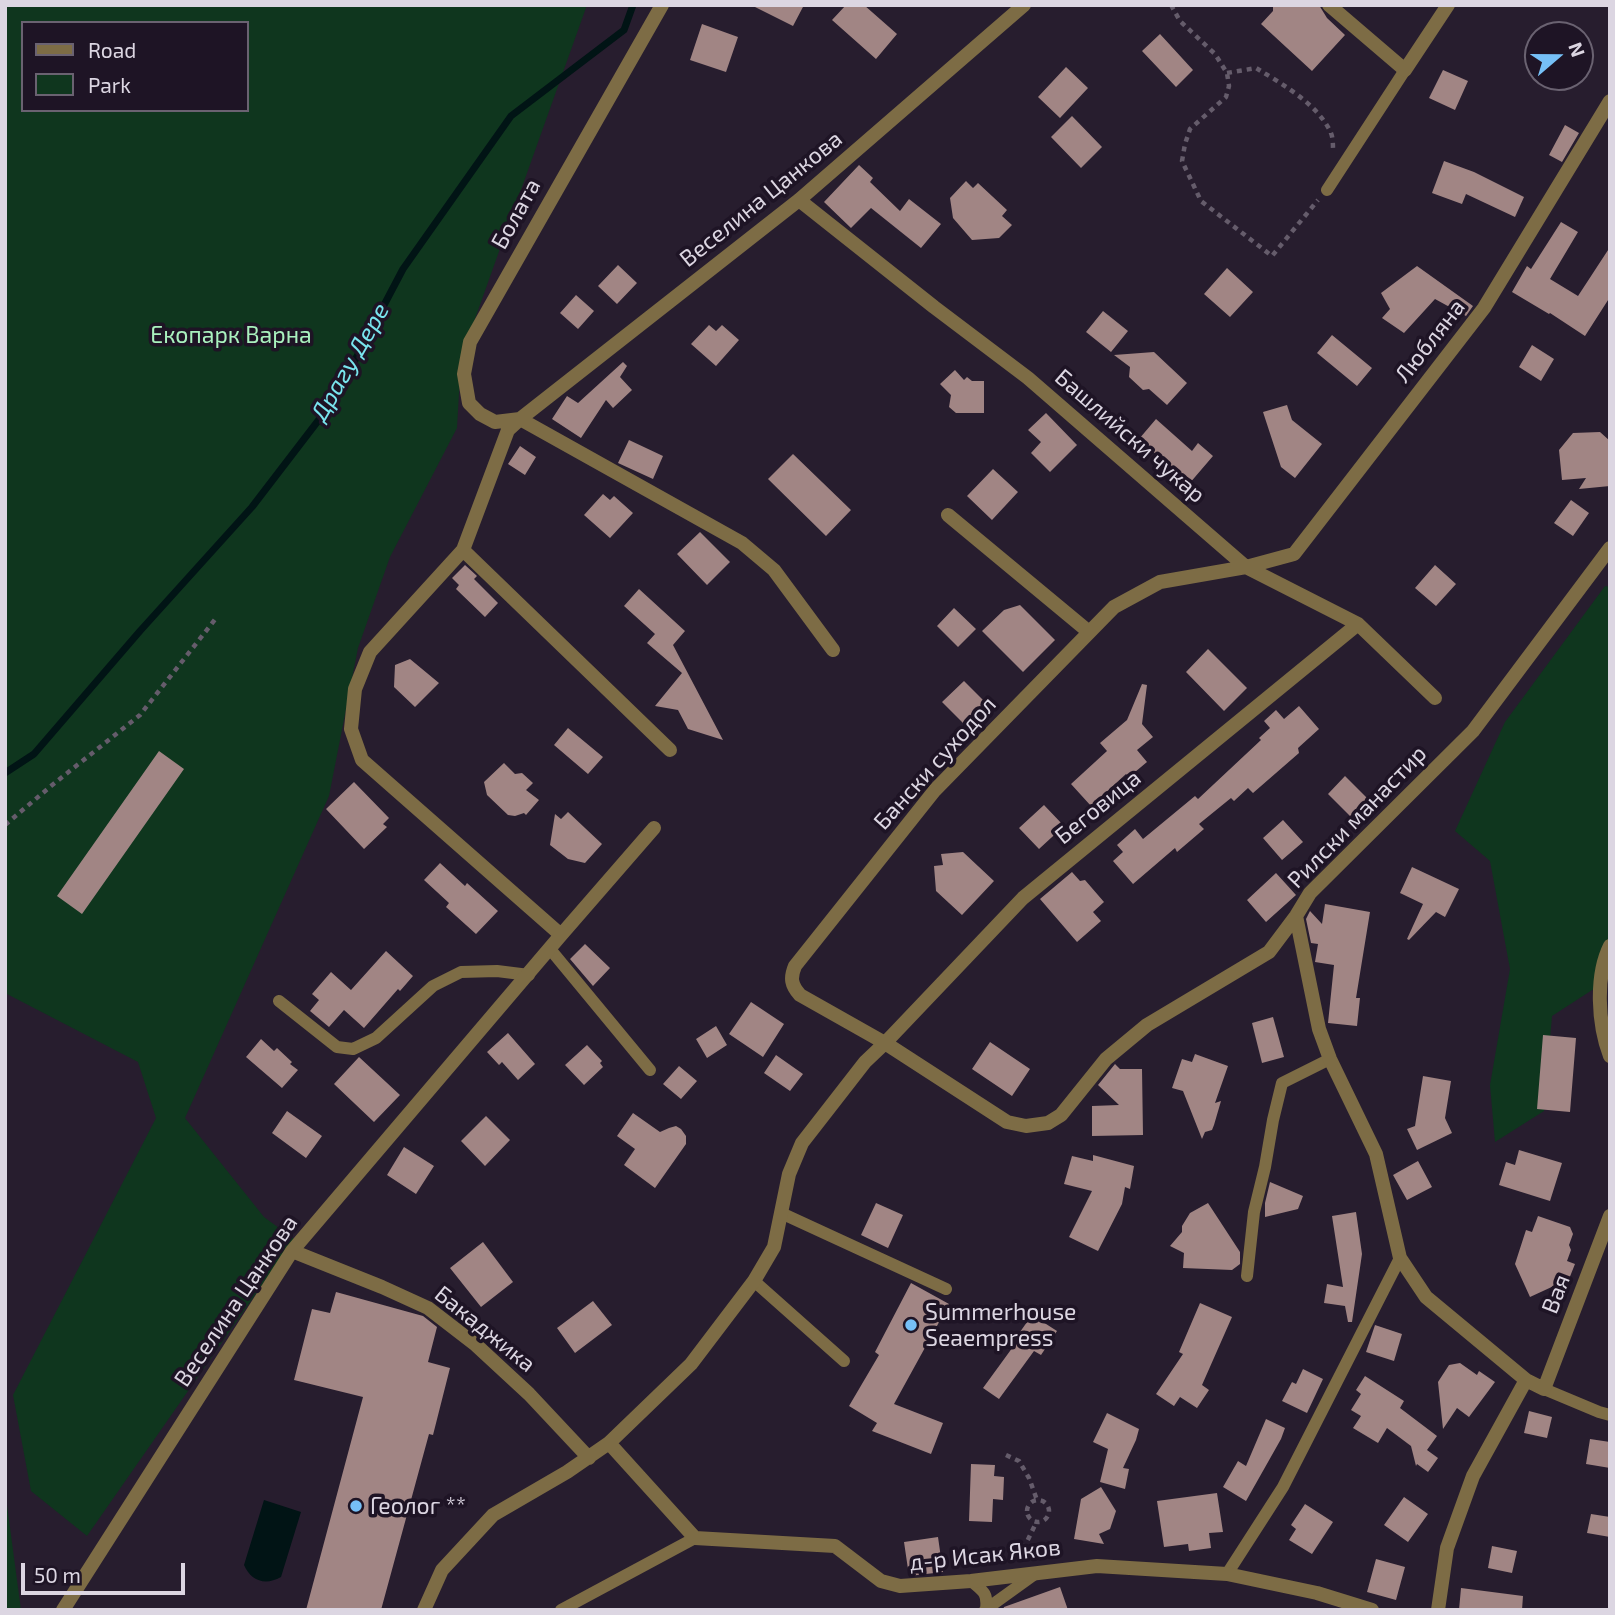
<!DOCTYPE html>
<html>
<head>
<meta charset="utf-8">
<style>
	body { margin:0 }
	#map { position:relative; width:1615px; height:1615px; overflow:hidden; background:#271d2e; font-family:"Exo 2",sans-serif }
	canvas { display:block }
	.frame { position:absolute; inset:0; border:7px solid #dcd6e2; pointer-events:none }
	.legend { position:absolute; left:21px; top:21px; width:228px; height:91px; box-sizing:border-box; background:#1e1425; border:2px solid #6a6271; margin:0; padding:9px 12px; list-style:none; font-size:21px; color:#dcd6e2 }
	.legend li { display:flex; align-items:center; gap:14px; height:35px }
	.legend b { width:35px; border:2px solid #6a6271 }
	.north { position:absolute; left:1524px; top:21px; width:70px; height:70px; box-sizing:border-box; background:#1e1425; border:2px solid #6a6271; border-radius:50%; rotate:70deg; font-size:19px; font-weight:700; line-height:28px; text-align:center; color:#dcd6e2 }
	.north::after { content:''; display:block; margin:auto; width:24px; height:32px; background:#76c0f7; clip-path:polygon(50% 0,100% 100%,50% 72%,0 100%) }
	.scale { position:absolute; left:21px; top:1563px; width:164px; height:32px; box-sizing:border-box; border:4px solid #dcd6e2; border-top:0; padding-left:9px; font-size:21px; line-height:24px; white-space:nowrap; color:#dcd6e2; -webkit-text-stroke:5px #1e1425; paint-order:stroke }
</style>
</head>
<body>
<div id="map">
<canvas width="1615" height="1615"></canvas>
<div class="frame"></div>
<ul class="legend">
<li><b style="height:9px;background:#7d6c45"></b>Road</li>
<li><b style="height:19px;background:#0f361e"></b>Park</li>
</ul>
<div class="north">N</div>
<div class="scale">50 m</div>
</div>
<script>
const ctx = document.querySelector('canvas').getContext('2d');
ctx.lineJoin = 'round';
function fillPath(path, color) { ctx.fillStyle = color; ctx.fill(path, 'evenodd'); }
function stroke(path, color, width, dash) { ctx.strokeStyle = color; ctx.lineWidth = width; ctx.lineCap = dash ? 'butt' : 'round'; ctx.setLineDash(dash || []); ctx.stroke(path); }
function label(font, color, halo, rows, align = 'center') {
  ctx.font = font + ' "Exo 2",sans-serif'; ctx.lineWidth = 7; ctx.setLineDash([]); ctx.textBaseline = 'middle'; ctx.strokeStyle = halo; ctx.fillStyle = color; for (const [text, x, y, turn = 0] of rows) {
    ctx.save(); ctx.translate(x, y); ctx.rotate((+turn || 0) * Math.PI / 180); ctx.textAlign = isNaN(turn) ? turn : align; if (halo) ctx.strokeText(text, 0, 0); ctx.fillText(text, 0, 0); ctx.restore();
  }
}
fillPath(new Path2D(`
	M 5,5 L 587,5 L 461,358 L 457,428 L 390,557 L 358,648 L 329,796 L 185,1118 L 264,1217 L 294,1239 L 87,1536 L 31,1491 L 13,1395 L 156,1118 L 138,1062 L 5,993 ZM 23,23 L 247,23 L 247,110 L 23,110 Z
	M 1605,586 L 1610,587 L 1610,965 L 1603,983 L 1552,1016 L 1544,1111 L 1495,1142 L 1490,1085 L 1510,969 L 1490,861 L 1455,831 L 1505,722 Z
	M 5,1490 L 21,1610 L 5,1610 Z`), '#0f361e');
fillPath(new Path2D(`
	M 264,1500 L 301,1512 L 281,1577 C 265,1586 251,1581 244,1565 Z`), '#011415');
stroke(new Path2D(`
	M 5,773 L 34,754 L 140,631 L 252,507 L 334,400 L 403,269 L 511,116 L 624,30 L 633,5`), '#011415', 7);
fillPath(new Path2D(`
	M 751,5 L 804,5 L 793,26 Z
	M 846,5 L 864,5 L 897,34 L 876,59 L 832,20 Z
	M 1273,5 L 1319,5 L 1327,18 L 1345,35 L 1312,71 L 1261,24 L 1273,11 Z
	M 702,24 L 738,37 L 726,72 L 690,60 Z
	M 1160,34 L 1193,70 L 1176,87 L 1142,51 Z
	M 1066,67 L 1088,88 L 1060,118 L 1038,97 Z
	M 1443,70 L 1468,81 L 1455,110 L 1429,98 Z
	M 1072,116 L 1102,147 L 1081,168 L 1051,137 Z
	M 1565,125 L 1579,133 L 1562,162 L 1549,155 Z
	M 1444,161 L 1474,172 L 1524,197 L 1515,217 L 1466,194 L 1462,204 L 1432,193 Z
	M 859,165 L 873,178 L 870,182 L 900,211 L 909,199 L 941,224 L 921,248 L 871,208 L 851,228 L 824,202 Z
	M 966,181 L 973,188 L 978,183 L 1007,210 L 1002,216 L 1012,225 L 999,238 L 972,240 L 953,218 L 950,198 Z
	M 1561,222 L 1578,232 L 1550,279 L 1578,296 L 1610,247 L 1610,297 L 1585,336 L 1550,313 L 1549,314 L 1512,292 L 1527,266 L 1531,269 Z
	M 618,265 L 637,283 L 617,304 L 598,286 Z
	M 1417,266 L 1473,306 L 1466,316 L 1435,299 L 1404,333 L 1382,318 L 1390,309 L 1381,293 Z
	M 1227,268 L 1253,292 L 1230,317 L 1204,294 Z
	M 576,295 L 594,311 L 578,329 L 560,313 Z
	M 1103,311 L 1128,331 L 1111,352 L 1086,332 Z
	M 709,325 L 716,331 L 722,325 L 739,340 L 716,366 L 691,344 Z
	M 1332,335 L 1372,368 L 1357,386 L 1317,353 Z
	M 1532,345 L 1554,359 L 1541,381 L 1519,367 Z
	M 1154,352 L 1187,383 L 1167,405 L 1149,389 L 1143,390 L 1129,377 L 1130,367 L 1114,355 Z
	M 623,362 L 627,366 L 620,377 L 632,390 L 613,408 L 606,400 L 581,438 L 552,419 L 567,396 L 578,403 Z
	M 955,370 L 964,380 L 967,377 L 972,381 L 984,381 L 984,413 L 956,413 L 949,407 L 951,395 L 940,384 Z
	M 1287,405 L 1292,420 L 1322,444 L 1295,478 L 1281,467 L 1263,412 Z
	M 1046,413 L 1077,445 L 1050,472 L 1031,453 L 1041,442 L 1028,430 Z
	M 1156,419 L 1192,451 L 1198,443 L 1213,456 L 1189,484 L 1139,439 Z
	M 1600,432 L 1610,441 L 1610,486 L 1579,489 L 1586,478 L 1562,480 L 1559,450 L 1573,433 Z
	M 629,440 L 663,456 L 653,479 L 618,463 Z
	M 520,446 L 536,457 L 525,475 L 508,464 Z
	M 793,454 L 851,510 L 826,536 L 768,479 Z
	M 993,469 L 1018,492 L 992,520 L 967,496 Z
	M 603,494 L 610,500 L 614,496 L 633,513 L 610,538 L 584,515 Z
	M 1571,500 L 1589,513 L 1573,536 L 1554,523 Z
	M 700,532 L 730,562 L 707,585 L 677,554 Z
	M 465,565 L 477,576 L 474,579 L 498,603 L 485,617 L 456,589 L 459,585 L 452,578 Z
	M 1435,565 L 1456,584 L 1436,606 L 1415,588 Z
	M 639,589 L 685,631 L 673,645 L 723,740 L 688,729 L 678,710 L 655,706 L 682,673 L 647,643 L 655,634 L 624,606 Z
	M 1020,605 L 1055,640 L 1023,672 L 982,631 L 1004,610 Z
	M 954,608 L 976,629 L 958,647 L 937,626 Z
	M 1208,649 L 1247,688 L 1224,711 L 1186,672 Z
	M 410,659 L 439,683 L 415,707 L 394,687 L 395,665 Z
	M 964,681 L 991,708 L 970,730 L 942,702 Z
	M 1142,684 L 1147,685 L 1142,724 L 1153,737 L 1137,750 L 1147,762 L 1129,777 L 1126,774 L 1091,806 L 1071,784 L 1107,751 L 1100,743 L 1127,720 Z
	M 1299,706 L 1319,729 L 1298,748 L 1299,753 L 1253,793 L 1248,788 L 1234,801 L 1231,798 L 1199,824 L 1204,829 L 1177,852 L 1175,848 L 1133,884 L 1113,861 L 1123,852 L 1117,845 L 1135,829 L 1143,839 L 1195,796 L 1198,799 L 1261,740 L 1259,738 L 1270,728 L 1264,721 L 1276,710 L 1284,719 Z
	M 568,728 L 603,757 L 588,774 L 554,745 Z
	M 159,751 L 184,769 L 82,914 L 57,896 Z
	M 504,763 L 515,774 L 522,773 L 533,783 L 526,790 L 539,800 L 526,815 L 524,813 L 515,816 L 508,815 L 487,795 L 484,782 Z
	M 1345,776 L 1368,799 L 1350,816 L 1328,794 Z
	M 354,782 L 389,818 L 383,824 L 387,827 L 364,849 L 326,809 Z
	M 1044,805 L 1064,826 L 1039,849 L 1019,828 Z
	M 568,812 L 602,844 L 585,863 L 568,859 L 550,845 L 555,814 L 561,819 Z
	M 1283,820 L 1303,842 L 1282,860 L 1263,838 Z
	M 963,852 L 994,881 L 962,915 L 936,891 L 934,866 L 943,865 L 941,854 Z
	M 440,863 L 465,886 L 467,883 L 498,911 L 476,934 L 446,907 L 449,903 L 424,880 Z
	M 1412,867 L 1459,889 L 1445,917 L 1436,912 L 1409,940 L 1407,939 L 1423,904 L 1400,893 Z
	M 1072,872 L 1080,881 L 1085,880 L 1104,902 L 1093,912 L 1101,921 L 1077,942 L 1040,899 Z
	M 1276,873 L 1296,895 L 1266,922 L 1247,900 Z
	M 1325,904 L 1370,912 L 1356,998 L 1360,998 L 1357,1026 L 1328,1023 L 1334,965 L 1315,962 L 1318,944 L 1311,943 L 1306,919 L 1310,911 L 1322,924 Z
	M 585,944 L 610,968 L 593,986 L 570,959 Z
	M 386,951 L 413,976 L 400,991 L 398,989 L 364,1028 L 344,1010 L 329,1027 L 310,1011 L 319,1000 L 312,994 L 331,972 L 351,990 Z
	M 751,1002 L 784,1024 L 763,1057 L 729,1034 Z
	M 1273,1017 L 1284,1057 L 1262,1063 L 1252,1023 Z
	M 716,1026 L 727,1045 L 707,1058 L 696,1039 Z
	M 508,1033 L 535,1064 L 518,1080 L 502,1062 L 499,1065 L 487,1052 Z
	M 1543,1035 L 1576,1038 L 1570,1112 L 1537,1109 Z
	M 261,1039 L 274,1051 L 277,1048 L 292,1062 L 290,1064 L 298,1070 L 282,1088 L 246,1057 Z
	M 990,1042 L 1030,1069 L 1012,1096 L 972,1069 Z
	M 587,1045 L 602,1061 L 600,1063 L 603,1067 L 584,1085 L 565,1065 Z
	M 1195,1054 L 1228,1066 L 1215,1103 L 1221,1101 L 1214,1125 L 1212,1130 L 1205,1132 L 1202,1139 L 1183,1091 L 1172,1088 L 1182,1059 L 1192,1062 Z
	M 776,1055 L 803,1074 L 790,1091 L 764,1073 Z
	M 359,1057 L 400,1095 L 374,1122 L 334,1084 Z
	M 1115,1064 L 1120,1069 L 1142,1069 L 1143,1135 L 1092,1136 L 1092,1106 L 1119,1105 L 1098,1085 Z
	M 679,1066 L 697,1081 L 681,1099 L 663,1084 Z
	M 1423,1076 L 1451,1081 L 1445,1118 L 1452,1133 L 1417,1150 L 1407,1129 L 1415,1126 Z
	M 287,1111 L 322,1136 L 306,1158 L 272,1133 Z
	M 633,1113 L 660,1132 L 669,1128 L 676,1126 L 681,1129 L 686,1136 L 686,1144 L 655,1188 L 624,1165 L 635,1149 L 617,1136 Z
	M 486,1116 L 510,1140 L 485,1166 L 461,1141 Z
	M 404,1147 L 434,1166 L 416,1194 L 387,1175 Z
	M 1519,1150 L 1562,1163 L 1550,1201 L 1499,1185 L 1506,1162 L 1515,1165 Z
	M 1093,1155 L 1134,1166 L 1130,1189 L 1125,1187 L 1122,1204 L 1098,1251 L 1069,1237 L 1092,1191 L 1064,1184 L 1072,1156 L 1093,1161 Z
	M 1418,1161 L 1432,1187 L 1407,1200 L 1393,1175 Z
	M 1270,1182 L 1303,1196 L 1298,1209 L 1265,1217 L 1265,1203 Z
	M 876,1203 L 903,1215 L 888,1248 L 861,1235 Z
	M 1208,1203 L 1240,1252 L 1240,1264 L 1232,1270 L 1183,1268 L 1184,1253 L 1170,1246 L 1182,1232 L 1182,1226 L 1190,1213 Z
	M 1356,1212 L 1362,1254 L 1352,1322 L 1348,1322 L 1345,1306 L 1324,1303 L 1327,1284 L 1343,1287 L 1332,1216 Z
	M 1538,1216 L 1570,1227 L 1573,1234 L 1569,1245 L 1571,1250 L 1567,1261 L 1575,1264 L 1569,1279 L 1530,1297 L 1515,1264 L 1526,1230 L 1532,1232 Z
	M 483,1242 L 513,1282 L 481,1307 L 450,1268 Z
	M 911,1283 L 949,1304 L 894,1404 L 943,1423 L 931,1454 L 872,1431 L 877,1423 L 849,1406 L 879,1355 L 875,1352 Z
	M 336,1292 L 423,1316 L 437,1327 L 428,1362 L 450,1368 L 433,1435 L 429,1434 L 381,1610 L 306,1610 L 363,1397 L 294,1380 L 312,1309 L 330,1313 Z
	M 593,1301 L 612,1325 L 575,1353 L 557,1328 Z
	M 1200,1303 L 1232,1317 L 1202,1385 L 1209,1390 L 1197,1408 L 1180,1397 L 1174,1406 L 1156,1394 L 1183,1354 L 1179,1352 Z
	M 1032,1315 L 1057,1331 L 1041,1355 L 1034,1351 L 999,1399 L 983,1388 L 1018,1340 L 1015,1339 Z
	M 1375,1325 L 1402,1334 L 1394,1361 L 1366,1352 Z
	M 1460,1363 L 1477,1375 L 1479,1371 L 1495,1382 L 1469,1417 L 1457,1408 L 1443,1429 L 1438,1382 L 1449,1365 Z
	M 1303,1369 L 1323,1379 L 1307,1413 L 1282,1401 L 1292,1382 L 1296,1384 Z
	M 1365,1376 L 1404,1401 L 1400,1408 L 1437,1436 L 1427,1450 L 1438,1458 L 1428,1472 L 1417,1464 L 1416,1466 L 1411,1446 L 1387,1428 L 1378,1443 L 1353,1428 L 1361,1416 L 1351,1410 L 1361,1394 L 1356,1390 Z
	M 1529,1411 L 1552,1417 L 1547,1438 L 1524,1433 Z
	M 1107,1413 L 1139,1429 L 1136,1440 L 1123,1468 L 1129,1469 L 1125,1489 L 1100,1482 L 1108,1449 L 1093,1442 Z
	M 1266,1419 L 1285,1428 L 1281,1439 L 1246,1501 L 1223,1487 L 1238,1461 L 1246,1466 Z
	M 1590,1439 L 1610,1442 L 1610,1468 L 1586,1464 Z
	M 971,1464 L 995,1465 L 994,1476 L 1004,1477 L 1003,1500 L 993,1499 L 992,1522 L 969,1521 Z
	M 1101,1487 L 1116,1511 L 1110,1529 L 1099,1534 L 1104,1544 L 1074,1539 L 1081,1499 Z
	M 1217,1493 L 1223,1532 L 1209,1533 L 1211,1548 L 1189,1551 L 1188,1544 L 1164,1547 L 1157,1501 Z
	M 1404,1497 L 1428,1514 L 1408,1542 L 1384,1525 Z
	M 1305,1504 L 1333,1522 L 1312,1554 L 1289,1540 L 1296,1529 L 1291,1525 Z
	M 1591,1514 L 1610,1517 L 1610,1537 L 1587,1533 Z
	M 938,1537 L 943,1572 L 909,1576 L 904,1542 Z
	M 1492,1546 L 1517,1551 L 1512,1573 L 1488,1568 Z
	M 1376,1559 L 1405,1567 L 1396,1600 L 1367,1592 Z
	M 1060,1587 L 1068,1610 L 1003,1610 L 1004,1607 Z
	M 1461,1588 L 1523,1596 L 1522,1610 L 1484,1608 L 1484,1610 L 1459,1610 Z`), '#a18584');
stroke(new Path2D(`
	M 1171,5 L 1180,21 L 1215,54 L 1227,73 L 1229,86 L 1226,97 L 1190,129 L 1185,144 L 1182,161 L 1201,201 L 1272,256 L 1318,200
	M 1227,73 L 1256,68 C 1282,84 1318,104 1331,133 C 1333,138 1333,145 1333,150
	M 5,825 L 51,786 L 140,715 L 217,617
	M 1006,1455 L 1019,1461 L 1029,1478 L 1037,1500
	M1027 1511a11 11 0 1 1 22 0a11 11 0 1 1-22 0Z
	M 1019,1558 L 1037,1521`), '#655c6b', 4.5, [5, 5]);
stroke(new Path2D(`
	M 1327,190 L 1405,70
	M 550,949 L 650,1070
	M 279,1001 L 337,1047 L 353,1049 L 376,1038 L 433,986 L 461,972 L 497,971 L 529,975
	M 781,1213 L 946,1289
	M 1247,1276 L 1254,1212 L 1265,1167 L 1273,1120 L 1282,1083 L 1330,1059
	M 754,1281 L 844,1361
	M 1544,1389 L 1599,1412 L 1610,1415
	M 1227,1574 L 1283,1487 L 1400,1258
	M 971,1581 C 983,1591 988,1593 986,1609
	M 561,1610 L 695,1538
	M 985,1610 L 1035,1574`), '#7d6c45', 12);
stroke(new Path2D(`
	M 1329,5 L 1405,70 L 1448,5
	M 799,200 L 934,307 L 1028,378 L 1246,567 L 1358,624 L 1435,698
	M 520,419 L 508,430 L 463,550 L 370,652 L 355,689 L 351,729 L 362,760 L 561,935
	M 520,419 L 495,422 L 480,414 L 469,403 L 464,374 L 470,342 L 662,5
	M 948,515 L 1089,632
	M 463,550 L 670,750
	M 1358,624 L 1023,898 L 885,1043 L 800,995 C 791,985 790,978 795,966 L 935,790 L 1114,607 L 1160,582 L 1246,567 L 1294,554 L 1484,308 L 1610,101
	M 833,650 L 774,570 L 742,543 L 520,419 L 799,200 L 1024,5
	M 1296,916 L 1319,1029 L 1330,1059 L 1376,1154 L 1400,1258 L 1426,1297 L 1526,1380 L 1544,1389 L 1610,1216
	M 1610,946 C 1595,976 1598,1025 1610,1056
	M 292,1251 L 382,1287 L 428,1308 L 476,1345 L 529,1394 L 589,1458
	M 609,1443 L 695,1538 L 835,1546 L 881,1581 L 900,1586 L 971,1581 L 1097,1566 L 1227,1574 L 1317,1593 L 1372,1610
	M 63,1610 L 292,1251 L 561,935 L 654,828
	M 424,1610 L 442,1570 L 493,1515 L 567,1472 L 609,1443 L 691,1364 L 754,1281 L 774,1247 L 789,1174 L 802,1143 L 865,1062 L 885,1043 L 1007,1122 L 1026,1126 L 1048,1123 L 1061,1115 L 1106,1059 L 1147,1025 L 1269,952 L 1296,916 L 1310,893 L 1473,731 L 1610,548
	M 1438,1610 L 1447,1548 L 1473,1476 L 1526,1380`), '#7d6c45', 14);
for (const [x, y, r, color] of [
	[911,1325,7,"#76c0f7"],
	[356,1506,7,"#76c0f7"]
]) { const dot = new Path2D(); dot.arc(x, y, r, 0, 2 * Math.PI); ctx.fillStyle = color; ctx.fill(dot); stroke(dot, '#1e1425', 2.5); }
label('23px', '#dcd6e2', '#1e1425', [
	["Веселина Цанкова",761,199,-39],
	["Болата",516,214,-61],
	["Любляна",1430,341,-52],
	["Башлийски чукар",1130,436,41],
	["Бански суходол",935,763,-48],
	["Беговица",1098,807,-39],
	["Рилски манастир",1357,817,-46],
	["Вая",1556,1294,-69],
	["Веселина Цанкова",236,1301,-56],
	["Бакаджика",485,1329,39],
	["д-р Исак Яков",985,1555,-6]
]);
label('23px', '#a9f1be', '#1e1425', [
	["Екопарк Варна",231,335]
]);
label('23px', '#dcd6e2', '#1e1425', [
	["Summerhouse",925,1312],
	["Seaempress",925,1338],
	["Геолог **",370,1506]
], 'left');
label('italic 24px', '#79e5ee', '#1e1425', [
	["Драгу Дере",350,362,-60]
]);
</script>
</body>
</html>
